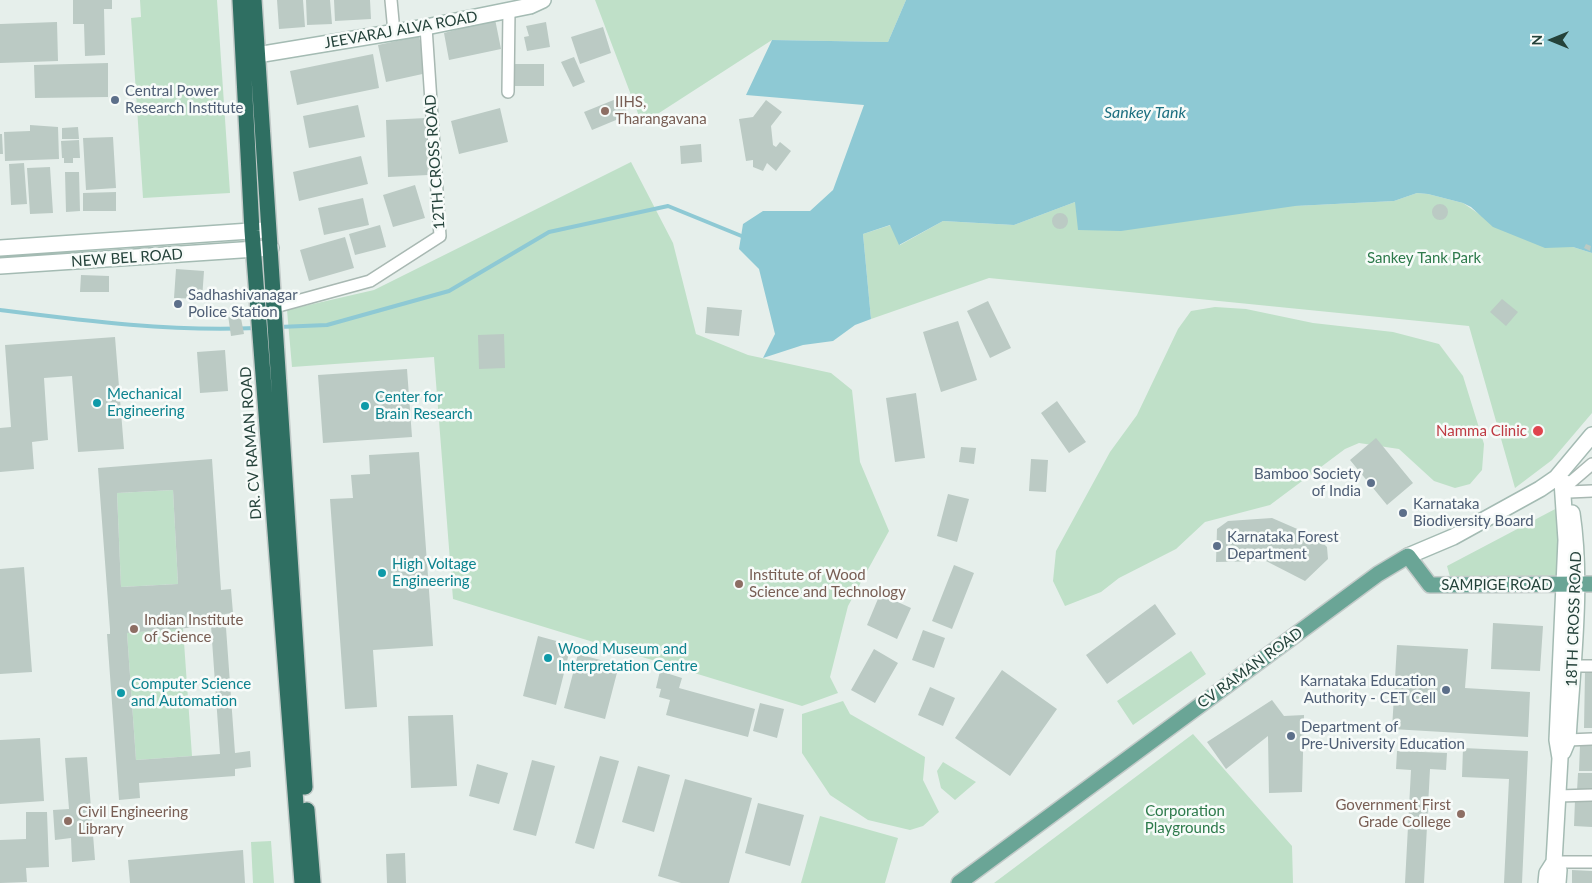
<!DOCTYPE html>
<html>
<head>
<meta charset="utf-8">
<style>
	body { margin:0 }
	#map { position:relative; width:1592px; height:883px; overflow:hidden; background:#e6efeb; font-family:Lato,sans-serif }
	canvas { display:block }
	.north { position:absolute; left:1527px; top:15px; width:50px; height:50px; -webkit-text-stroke:4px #f7fbf9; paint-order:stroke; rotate:270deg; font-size:14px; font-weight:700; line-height:20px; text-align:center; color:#24423a }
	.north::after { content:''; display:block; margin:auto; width:18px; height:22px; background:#24423a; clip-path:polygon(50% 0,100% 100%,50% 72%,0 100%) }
</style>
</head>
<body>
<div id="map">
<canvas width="1592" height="883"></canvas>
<div class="north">N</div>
</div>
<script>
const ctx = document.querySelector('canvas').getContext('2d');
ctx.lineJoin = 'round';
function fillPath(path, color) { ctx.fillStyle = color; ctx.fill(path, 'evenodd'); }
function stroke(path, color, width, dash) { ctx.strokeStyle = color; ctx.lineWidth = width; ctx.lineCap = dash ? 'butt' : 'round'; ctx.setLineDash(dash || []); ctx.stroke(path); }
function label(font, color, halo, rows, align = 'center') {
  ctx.font = font + ' Lato,sans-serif'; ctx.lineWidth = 5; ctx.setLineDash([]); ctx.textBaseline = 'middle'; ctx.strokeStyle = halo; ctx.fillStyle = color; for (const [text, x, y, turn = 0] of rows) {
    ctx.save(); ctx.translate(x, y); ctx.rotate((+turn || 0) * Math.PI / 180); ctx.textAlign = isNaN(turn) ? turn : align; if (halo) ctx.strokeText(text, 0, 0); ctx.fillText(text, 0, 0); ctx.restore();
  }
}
fillPath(new Path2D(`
	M 140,0 L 217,0 L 230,193 L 143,198 L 131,18 L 141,17 Z
	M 595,0 L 906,0 L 888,42 L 772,40 L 642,124 Z
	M 631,162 L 673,243 L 696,334 L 748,355 L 831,373 L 852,390 L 860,462 L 889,531 L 848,606 L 830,677 L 838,693 L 802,706 L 453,599 L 434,357 L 292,367 L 287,310 L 374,290 Z
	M 1417,193 L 1428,194 L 1463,203 L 1482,216 L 1560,246 L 1573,247 L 1592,253 L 1592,413 L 1552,460 L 1515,488 L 1469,326 L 989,278 L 871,319 L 863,234 L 891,225 L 900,245 L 943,221 L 1014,225 L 1075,202 L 1295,206 L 1394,201 Z
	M 1215,307 L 1246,309 L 1313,323 L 1393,332 L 1439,344 L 1463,376 L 1484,444 L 1482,470 L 1470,484 L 1455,488 L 1434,481 L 1399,449 L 1359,443 L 1345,449 L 1270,505 L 1205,522 L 1176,549 L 1119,578 L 1101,592 L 1065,606 L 1053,581 L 1056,551 L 1110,452 L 1137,415 L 1178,329 L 1191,311 Z
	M 173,490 L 178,584 L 121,587 L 117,493 Z
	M 1559,507 L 1559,577 L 1450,577 L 1447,566 Z
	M 183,628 L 192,756 L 136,760 L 127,633 Z
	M 1191,651 L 1206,674 L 1133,725 L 1117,701 Z
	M 843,701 L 850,714 L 925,757 L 923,780 L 939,812 L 923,826 L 910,830 L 868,820 L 830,795 L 802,753 L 802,714 Z
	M 1193,734 L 1292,846 L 1293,883 L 994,883 Z
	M 943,762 L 976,782 L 955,800 L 941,788 L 937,771 Z
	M 820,816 L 898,838 L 885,883 L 801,883 Z
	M 271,841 L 274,883 L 253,883 L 251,842 Z`), '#bfe0c8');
fillPath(new Path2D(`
	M 906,0 L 1592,0 L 1592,253 L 1573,247 L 1545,248 L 1493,227 L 1471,207 L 1463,203 L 1428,194 L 1417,193 L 1394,201 L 1295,206 L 1121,231 L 1078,230 L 1075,202 L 1014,225 L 943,221 L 899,245 L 890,225 L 863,234 L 871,319 L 855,325 L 833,341 L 803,345 L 763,358 L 775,334 L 759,269 L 739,249 L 743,224 L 763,211 L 810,211 L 833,190 L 864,105 L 746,95 L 772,40 L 888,42 Z`), '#8ec9d4');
stroke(new Path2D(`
	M 0,310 C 86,321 170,332 257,328
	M 279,327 L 327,325 L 449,291 L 549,232 L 668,206 L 744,237`), '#8ec9d4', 4);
fillPath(new Path2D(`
	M 73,0 L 112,0 L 112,9 L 104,9 L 105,55 L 85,56 L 84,24 L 73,24 Z
	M 277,0 L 303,0 L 305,27 L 279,29 Z
	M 306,0 L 330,0 L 332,24 L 307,25 Z
	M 334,0 L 370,0 L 371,19 L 335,21 Z
	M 495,19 L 501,49 L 449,60 L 444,33 Z
	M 57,22 L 58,61 L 0,63 L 0,24 Z
	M 546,22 L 550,47 L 527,51 L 524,37 L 529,36 L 526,26 Z
	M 603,27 L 611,53 L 580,64 L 571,37 Z
	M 419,36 L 427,73 L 386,82 L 378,45 Z
	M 373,54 L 379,88 L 297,105 L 290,71 Z
	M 574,57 L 585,82 L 573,87 L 561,62 Z
	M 108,63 L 108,97 L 35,98 L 34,65 Z
	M 514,64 L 544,64 L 544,86 L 514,86 Z
	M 621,97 L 628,115 L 592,130 L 584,112 Z
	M 766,100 L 782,112 L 771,126 L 773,145 L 776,147 L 780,142 L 791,151 L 776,171 L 767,163 L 763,171 L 753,167 L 753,160 L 746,161 L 739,119 L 753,117 Z
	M 358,105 L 365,137 L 309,148 L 303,116 Z
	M 500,108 L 508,142 L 459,154 L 451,121 Z
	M 426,118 L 428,175 L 388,177 L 386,120 Z
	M 30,125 L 58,127 L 59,159 L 5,161 L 4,132 L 30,131 Z
	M 78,127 L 79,139 L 62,139 L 62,128 Z
	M 0,134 L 2,134 L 3,154 L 0,154 Z
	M 113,137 L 116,188 L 86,190 L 83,138 Z
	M 79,140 L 80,158 L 73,158 L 73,163 L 64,163 L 64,158 L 62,158 L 61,141 Z
	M 701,144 L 702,162 L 681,164 L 680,146 Z
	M 361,156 L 368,184 L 299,201 L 293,172 Z
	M 24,163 L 27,204 L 11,205 L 9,164 Z
	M 50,167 L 53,213 L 30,214 L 27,168 Z
	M 65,172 L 79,172 L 80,211 L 66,212 Z
	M 415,185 L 425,218 L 393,227 L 383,195 Z
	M 116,192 L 116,211 L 83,211 L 83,193 Z
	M 363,198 L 369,225 L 324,235 L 318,208 Z
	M1432 212a8 8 0 1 1 16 0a8 8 0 1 1-16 0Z
	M1052 221a8 8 0 1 1 16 0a8 8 0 1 1-16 0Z
	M 380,225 L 386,247 L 355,255 L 349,234 Z
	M 345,237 L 354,268 L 309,281 L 300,250 Z
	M 1586,244 L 1591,246 L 1590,251 L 1584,248 Z
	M 176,269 L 204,271 L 202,299 L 174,298 Z
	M 81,275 L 109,276 L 109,292 L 80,292 Z
	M 1502,299 L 1518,312 L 1506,326 L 1490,312 Z
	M 988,301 L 1011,348 L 990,358 L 967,311 Z
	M 707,307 L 742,310 L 739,336 L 705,333 Z
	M 240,313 L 244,334 L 231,336 L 228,315 Z
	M 958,321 L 977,380 L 941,392 L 923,332 Z
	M 504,334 L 505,368 L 479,369 L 478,335 Z
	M 115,337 L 124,449 L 78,452 L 72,376 L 44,378 L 48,440 L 32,442 L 34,469 L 0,472 L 0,428 L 11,427 L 5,345 Z
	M 225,350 L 228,391 L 200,393 L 197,352 Z
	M 407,369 L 412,437 L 323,443 L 318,375 Z
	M 916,393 L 925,458 L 895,462 L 886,398 Z
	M 1057,401 L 1086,442 L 1069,453 L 1041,413 Z
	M 1376,438 L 1413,483 L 1387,505 L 1350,460 Z
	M 961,447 L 976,448 L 974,464 L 959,462 Z
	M 419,452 L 433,646 L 373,650 L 377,707 L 345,709 L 330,499 L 353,498 L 351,475 L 370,474 L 369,455 Z
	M 212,459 L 221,590 L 231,589 L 233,613 L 225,614 L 235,753 L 250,751 L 251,767 L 235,769 L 235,776 L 139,783 L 140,798 L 119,800 L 107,634 L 110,634 L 110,629 L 98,468 ZM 173,490 L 178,584 L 121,587 L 117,493 ZM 211,626 L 220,754 L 136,760 L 127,633 Z
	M 1031,459 L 1048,460 L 1046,492 L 1029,491 Z
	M 948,494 L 969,499 L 957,542 L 937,536 Z
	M 1272,518 L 1318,538 L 1327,547 L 1328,559 L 1305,581 L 1266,561 L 1216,562 L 1217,529 L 1228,521 Z
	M 954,565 L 974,573 L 952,629 L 932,621 Z
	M 24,567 L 32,672 L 0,674 L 0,569 Z
	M 880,594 L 911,608 L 897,639 L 867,625 Z
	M 1155,604 L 1176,634 L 1107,684 L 1086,655 Z
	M 1493,623 L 1543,626 L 1540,671 L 1491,669 Z
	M 923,630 L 945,638 L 934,668 L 912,660 Z
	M 538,636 L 571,645 L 556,705 L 523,696 Z
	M 1397,645 L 1468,649 L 1465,688 L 1530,692 L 1528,737 L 1392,729 Z
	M 874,649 L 898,663 L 875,703 L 851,690 Z
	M 578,654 L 619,665 L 605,719 L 564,708 Z
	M 1002,670 L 1057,709 L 1010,776 L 955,738 Z
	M 660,671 L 682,678 L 679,688 L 755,709 L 748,737 L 666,715 L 670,700 L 659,697 L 661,689 L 656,688 Z
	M 1585,672 L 1592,672 L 1592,728 L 1584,728 Z
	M 930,687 L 955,698 L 943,726 L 918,715 Z
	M 1272,700 L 1284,716 L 1304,715 L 1302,792 L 1269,793 L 1268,736 L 1226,769 L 1207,742 Z
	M 760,703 L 784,709 L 777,738 L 753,731 Z
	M 453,715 L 457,786 L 411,788 L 408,716 Z
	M 40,738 L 44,801 L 0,804 L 0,740 Z
	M 1580,745 L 1592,746 L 1592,771 L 1579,771 Z
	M 1463,748 L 1528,751 L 1522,883 L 1504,883 L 1509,779 L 1462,777 Z
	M 1397,751 L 1447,753 L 1446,770 L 1430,769 L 1424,883 L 1405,883 L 1411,770 L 1396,769 Z
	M 600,756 L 619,761 L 594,849 L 575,843 Z
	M 87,757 L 95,860 L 72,862 L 71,838 L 55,840 L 53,810 L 69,809 L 65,758 Z
	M 532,760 L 555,766 L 536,836 L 513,830 Z
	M 477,764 L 508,773 L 499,804 L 469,796 Z
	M 638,766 L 670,775 L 654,832 L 622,822 Z
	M 1578,773 L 1592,773 L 1592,791 L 1577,791 Z
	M 685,779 L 752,798 L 729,883 L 681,883 L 658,876 Z
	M 1575,800 L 1592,800 L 1592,827 L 1574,826 Z
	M 758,803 L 804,815 L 790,866 L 745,853 Z
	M 26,812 L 47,812 L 49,867 L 26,868 L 27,882 L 0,883 L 0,840 L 26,839 Z
	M 243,850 L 245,883 L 130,883 L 128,860 Z
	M 405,853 L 406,883 L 387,883 L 386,854 Z
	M 1572,870 L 1592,871 L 1592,883 L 1572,883 Z`), '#bbcac4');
const street = new Path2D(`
	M 391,0 L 394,32
	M 508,92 L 509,10
	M 275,307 L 370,281 L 440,236 L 426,27
	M 1562,481 L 1571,482 L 1592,464
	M 1569,492 L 1592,491
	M 1573,666 L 1592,666
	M 1568,740 L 1592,739
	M 1558,796 L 1592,795
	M 1554,862 L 1592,862`);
const secondary = new Path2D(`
	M 257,55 L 426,27 L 530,6 L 543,0
	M 0,248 L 265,230
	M 0,266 L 271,248
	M 1408,556 L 1453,537 L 1540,489 L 1556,478 L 1592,435
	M 1563,752 L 1568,740 C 1572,667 1583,585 1572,513
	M 1554,862 L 1559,870 L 1558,883
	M 1546,883 L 1547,873 L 1554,862 L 1560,758 L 1557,740 L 1566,540 L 1562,481`);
const primary = new Path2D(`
	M 959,883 L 1378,574 L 1408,556 L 1430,585 L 1592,584`);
const highway = new Path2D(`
	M 240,0 L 252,231 L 302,883
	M 254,0 L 305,787
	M 307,810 L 313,883`);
stroke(street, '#a8b8b2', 14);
stroke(secondary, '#a4bbb3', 18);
stroke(primary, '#c2cac8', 18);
stroke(highway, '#c2cac8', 18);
stroke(street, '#fff', 11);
stroke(secondary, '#fff', 15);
stroke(primary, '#6aa596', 15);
stroke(highway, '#2f6f62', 15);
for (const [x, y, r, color] of [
	[115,100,5,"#5c6f8a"],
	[605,111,5,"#8d6e63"],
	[178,304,5,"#5c6f8a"],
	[97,403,5,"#0f9aa8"],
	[365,406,5,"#0f9aa8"],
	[1538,431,6,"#e0444e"],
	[1371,483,5,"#5c6f8a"],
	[1403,513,5,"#5c6f8a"],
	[1217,546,5,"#5c6f8a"],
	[382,573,5,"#0f9aa8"],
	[739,584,5,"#8d6e63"],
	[134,629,5,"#8d6e63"],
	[548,658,5,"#0f9aa8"],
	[1446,690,5,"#5c6f8a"],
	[121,693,5,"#0f9aa8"],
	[1291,736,5,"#5c6f8a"],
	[1461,814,5,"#8d6e63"],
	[68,821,5,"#8d6e63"]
]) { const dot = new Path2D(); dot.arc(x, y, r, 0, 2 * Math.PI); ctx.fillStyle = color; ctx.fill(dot); stroke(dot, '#f7fbf9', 2); }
label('15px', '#24423a', '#f7fbf9', [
	["JEEVARAJ ALVA ROAD",401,30,-10],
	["12TH CROSS ROAD",435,162,-94],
	["NEW BEL ROAD",127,258,-4],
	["DR. CV RAMAN ROAD",251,443,-94],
	["SAMPIGE ROAD",1497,585],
	["18TH CROSS ROAD",1574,619,-88],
	["CV RAMAN ROAD",1250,668,-36]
]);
label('15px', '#4e5e75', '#f7fbf9', [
	["Central Power",125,91],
	["Research Institute",125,108],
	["Sadhashivanagar",188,295],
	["Police Station",188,312],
	["Bamboo Society",1361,474,"right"],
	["of India",1361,491,"right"],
	["Karnataka",1413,504],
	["Biodiversity Board",1413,521],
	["Karnataka Forest",1227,537],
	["Department",1227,554],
	["Karnataka Education",1436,681,"right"],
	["Authority - CET Cell",1436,698,"right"],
	["Department of",1301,727],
	["Pre-University Education",1301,744]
], 'left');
label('15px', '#785e54', '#f7fbf9', [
	["IIHS,",615,102],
	["Tharangavana",615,119],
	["Institute of Wood",749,575],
	["Science and Technology",749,592],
	["Indian Institute",144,620],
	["of Science",144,637],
	["Government First",1451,805,"right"],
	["Grade College",1451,822,"right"],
	["Civil Engineering",78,812],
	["Library",78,829]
], 'left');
label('15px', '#2d7a4b', '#f7fbf9', [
	["Sankey Tank Park",1424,258],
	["Corporation",1185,811],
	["Playgrounds",1185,828]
]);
label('15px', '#0d838f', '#f7fbf9', [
	["Mechanical",107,394],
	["Engineering",107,411],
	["Center for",375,397],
	["Brain Research",375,414],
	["High Voltage",392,564],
	["Engineering",392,581],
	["Wood Museum and",558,649],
	["Interpretation Centre",558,666],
	["Computer Science",131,684],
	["and Automation",131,701]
], 'left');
label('15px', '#be3a42', '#f7fbf9', [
	["Namma Clinic",1527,431]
], 'right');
label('italic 16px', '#1c6f80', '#f7fbf9', [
	["Sankey Tank",1145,113]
]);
</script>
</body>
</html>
